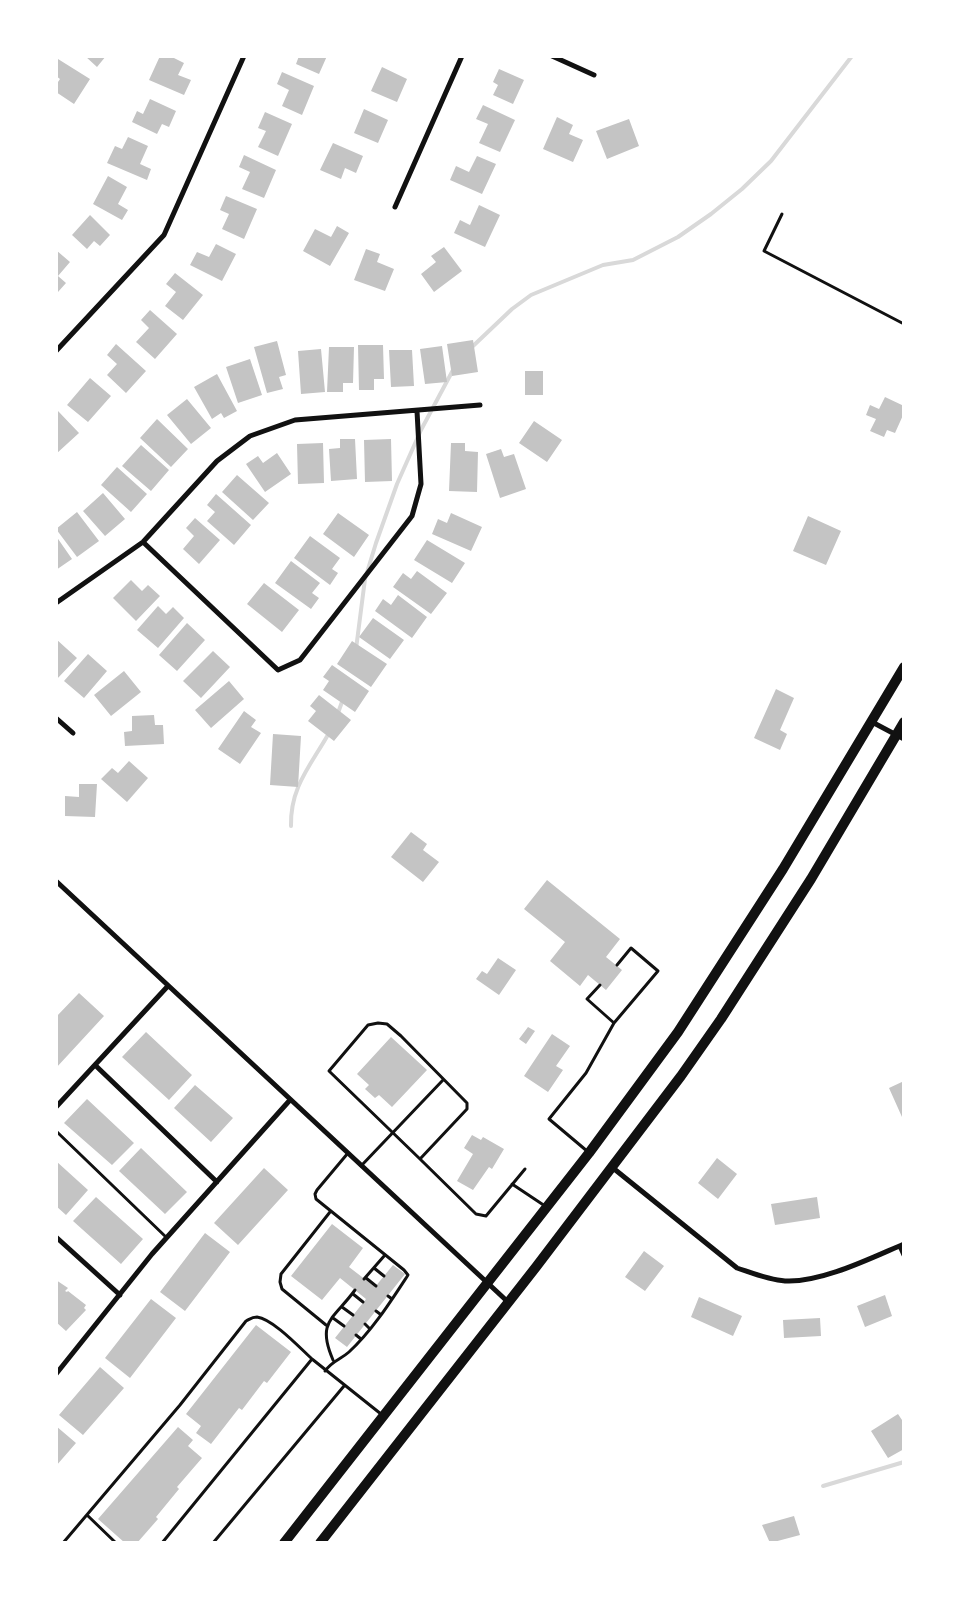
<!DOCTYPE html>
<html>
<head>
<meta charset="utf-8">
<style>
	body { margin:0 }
	#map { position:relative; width:960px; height:1599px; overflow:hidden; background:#fff; font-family:Manrope,sans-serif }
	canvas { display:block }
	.frame { position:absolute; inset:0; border:58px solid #fff; pointer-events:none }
</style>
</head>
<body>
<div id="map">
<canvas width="960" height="1599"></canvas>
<div class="frame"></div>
</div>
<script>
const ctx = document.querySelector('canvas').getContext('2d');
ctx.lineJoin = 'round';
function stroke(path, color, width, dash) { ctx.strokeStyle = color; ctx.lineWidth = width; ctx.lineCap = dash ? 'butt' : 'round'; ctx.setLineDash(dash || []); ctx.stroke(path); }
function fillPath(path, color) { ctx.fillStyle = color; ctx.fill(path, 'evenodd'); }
stroke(new Path2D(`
	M 472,347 L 512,309 L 531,295 L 603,265 L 633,260 L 678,237 L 711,214 L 742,189 L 771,161 L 852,56
	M 356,649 L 365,579 L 376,543 L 397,484 L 421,430 L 453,370
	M 338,713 L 343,699
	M 291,826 C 290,787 311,765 329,733
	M 823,1486 L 904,1462`), '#d9d9d9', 4);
fillPath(new Path2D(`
	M 85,56 L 106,56 L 97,67 Z
	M 160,56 L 170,56 L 184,63 L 178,75 L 191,80 L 184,95 L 149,80 Z
	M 299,56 L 327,56 L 319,74 L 296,64 Z
	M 58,59 L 90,79 L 74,104 L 56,92 L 56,85 L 60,79 L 56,76 Z
	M 382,67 L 407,79 L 397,102 L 371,91 Z
	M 499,69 L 524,80 L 513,104 L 493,95 L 498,85 L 493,82 Z
	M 282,72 L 314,86 L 302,115 L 282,106 L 289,90 L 277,84 Z
	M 150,99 L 176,111 L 169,127 L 162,124 L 157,134 L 132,122 L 137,111 L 143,114 Z
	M 483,105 L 515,120 L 500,152 L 479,143 L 488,124 L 476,119 Z
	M 364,109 L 388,120 L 378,143 L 354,133 Z
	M 265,112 L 292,124 L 278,156 L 258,147 L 266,131 L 258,128 Z
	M 557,117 L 573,125 L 569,134 L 583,140 L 573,162 L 543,149 Z
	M 629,119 L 639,146 L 607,159 L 596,131 Z
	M 128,137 L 148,146 L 140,164 L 151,169 L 147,180 L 107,163 L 115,146 L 122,149 Z
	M 333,143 L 363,156 L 356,173 L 345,168 L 341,179 L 320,170 Z
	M 244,155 L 276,170 L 264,198 L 242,189 L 250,172 L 239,167 Z
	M 477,156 L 496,164 L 482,194 L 450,180 L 456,166 L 469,172 Z
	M 108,176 L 127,187 L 118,204 L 128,210 L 122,220 L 93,204 Z
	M 226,196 L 257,209 L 244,239 L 222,229 L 229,214 L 220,210 Z
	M 479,205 L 500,215 L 485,247 L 454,233 L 460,220 L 470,225 Z
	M 90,215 L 110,235 L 100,246 L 94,241 L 87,249 L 72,235 Z
	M 337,226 L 349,233 L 330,266 L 303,251 L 315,229 L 331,237 Z
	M 216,244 L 236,254 L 222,281 L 190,265 L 197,252 L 209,257 Z
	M 444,247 L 462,271 L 434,292 L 421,274 L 436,262 L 431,256 Z
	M 366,249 L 380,254 L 377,262 L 394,269 L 385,291 L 354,280 Z
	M 56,250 L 70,262 L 58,276 L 66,283 L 58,292 L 56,290 Z
	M 175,273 L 203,295 L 183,320 L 165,306 L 176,292 L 166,284 Z
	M 150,310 L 177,334 L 155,359 L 136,342 L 149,328 L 141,320 Z
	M 473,340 L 478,372 L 452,376 L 447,344 Z
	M 277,341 L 286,375 L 279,377 L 283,389 L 267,393 L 254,347 Z
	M 116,344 L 146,371 L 126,393 L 107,375 L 117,364 L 107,355 Z
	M 358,345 L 383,345 L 384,379 L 374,379 L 374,390 L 359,390 Z
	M 442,346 L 447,382 L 425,384 L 420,349 Z
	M 329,347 L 354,347 L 353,383 L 343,383 L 343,392 L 327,392 Z
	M 321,349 L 325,392 L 301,394 L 298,351 Z
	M 389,350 L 412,350 L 414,386 L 391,387 Z
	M 250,359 L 262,395 L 238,403 L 226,367 Z
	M 525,371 L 543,371 L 543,395 L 525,395 Z
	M 217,374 L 237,411 L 224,418 L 221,413 L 212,419 L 194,387 Z
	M 90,378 L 111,396 L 88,422 L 67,405 Z
	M 885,397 L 904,406 L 904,413 L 895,433 L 887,430 L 884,437 L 870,431 L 876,419 L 866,415 L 870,405 L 879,409 Z
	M 187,399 L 211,428 L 191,444 L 167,415 Z
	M 58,411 L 79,433 L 56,454 L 56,413 Z
	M 157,419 L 188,449 L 171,467 L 140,438 Z
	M 534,421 L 562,440 L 547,462 L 519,443 Z
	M 340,439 L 355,439 L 357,479 L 331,481 L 329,449 L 340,448 Z
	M 391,439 L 392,481 L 365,482 L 364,440 Z
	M 323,443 L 324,483 L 298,484 L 297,444 Z
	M 451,443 L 465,443 L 465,451 L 478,452 L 477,492 L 449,491 Z
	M 141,445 L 169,470 L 151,491 L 122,466 Z
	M 501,449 L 504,457 L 514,454 L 526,489 L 500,498 L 486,454 Z
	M 277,453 L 291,474 L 265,492 L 246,464 L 258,456 L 263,463 Z
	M 117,467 L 147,494 L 131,512 L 101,485 Z
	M 237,475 L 269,503 L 253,520 L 222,492 Z
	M 103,493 L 125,519 L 105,536 L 83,511 Z
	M 216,494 L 251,525 L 234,545 L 207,521 L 215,512 L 207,505 Z
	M 77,512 L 99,541 L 77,557 L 56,529 Z
	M 338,513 L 369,535 L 354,557 L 323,534 Z
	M 451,513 L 482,527 L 471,551 L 432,534 L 438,519 L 447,523 Z
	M 808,516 L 841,531 L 826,565 L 793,551 Z
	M 195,518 L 220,540 L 199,564 L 183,549 L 194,536 L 186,528 Z
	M 56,536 L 72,559 L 56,570 Z
	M 310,536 L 340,558 L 332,569 L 338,573 L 330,585 L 294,558 Z
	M 427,540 L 465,563 L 452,583 L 414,560 Z
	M 291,561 L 320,583 L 312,593 L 319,598 L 311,609 L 275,583 Z
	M 417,571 L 447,593 L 431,614 L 393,587 L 403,573 L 411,579 Z
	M 131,580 L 142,591 L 148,585 L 160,596 L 136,621 L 113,598 Z
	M 264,583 L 299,610 L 282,632 L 247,604 Z
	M 398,595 L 427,617 L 412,638 L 375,611 L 383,599 L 391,605 Z
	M 158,606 L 166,614 L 173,607 L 184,618 L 158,648 L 137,630 Z
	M 373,618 L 404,640 L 390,659 L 359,637 Z
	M 187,623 L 205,640 L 177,671 L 159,655 Z
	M 56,639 L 77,658 L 56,680 Z
	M 352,641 L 387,664 L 371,687 L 337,664 Z
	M 213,651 L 230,667 L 201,698 L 183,681 Z
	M 88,654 L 107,671 L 84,698 L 64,681 Z
	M 332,665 L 369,691 L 355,712 L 323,690 L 329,681 L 323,677 Z
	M 124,671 L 141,692 L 111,716 L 94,695 Z
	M 229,681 L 244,699 L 211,728 L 195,710 Z
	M 776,689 L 794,698 L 780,730 L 787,734 L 780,750 L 754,738 Z
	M 319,695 L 351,720 L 334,741 L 308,721 L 316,711 L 310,706 Z
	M 244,711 L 256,720 L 251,727 L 261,733 L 240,764 L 218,749 Z
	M 154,715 L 155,725 L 163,725 L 164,744 L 125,746 L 124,732 L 132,731 L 132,716 Z
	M 273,734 L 301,736 L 298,787 L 270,785 Z
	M 129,761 L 148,778 L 127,802 L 101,779 L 112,768 L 118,773 Z
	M 79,784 L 97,784 L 95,817 L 65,816 L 65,796 L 79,797 Z
	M 411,832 L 427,844 L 423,850 L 439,862 L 423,882 L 391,857 Z
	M 547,880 L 620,939 L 606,957 L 622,970 L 606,990 L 588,975 L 580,986 L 550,961 L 565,942 L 524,909 Z
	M 498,958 L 516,970 L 499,995 L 476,979 L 482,971 L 487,974 Z
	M 79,993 L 104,1016 L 56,1068 L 56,1017 Z
	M 528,1027 L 535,1031 L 526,1044 L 519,1039 Z
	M 146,1032 L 192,1075 L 169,1100 L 122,1057 Z
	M 552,1034 L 570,1046 L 556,1066 L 563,1070 L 548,1092 L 524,1076 Z
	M 391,1037 L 427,1070 L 392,1107 L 379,1095 L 375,1098 L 365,1089 L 369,1085 L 357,1074 Z
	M 904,1081 L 904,1116 L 902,1117 L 889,1088 Z
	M 195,1085 L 233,1118 L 211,1142 L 174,1108 Z
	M 87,1099 L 134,1143 L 112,1165 L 64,1123 Z
	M 472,1135 L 481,1140 L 483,1137 L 504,1149 L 492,1169 L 489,1167 L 473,1190 L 457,1181 L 473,1154 L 464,1148 Z
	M 141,1148 L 187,1192 L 165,1214 L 119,1171 Z
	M 717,1158 L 737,1174 L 718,1199 L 698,1183 Z
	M 56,1161 L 88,1190 L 66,1215 L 56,1206 Z
	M 264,1168 L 288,1190 L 238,1245 L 214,1223 Z
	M 96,1197 L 143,1239 L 121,1264 L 73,1221 Z
	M 817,1197 L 820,1218 L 775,1225 L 771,1204 Z
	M 332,1224 L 363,1248 L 349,1267 L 375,1287 L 393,1265 L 405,1274 L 347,1347 L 335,1338 L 366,1299 L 340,1278 L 322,1300 L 291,1276 Z
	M 205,1233 L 230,1252 L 185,1311 L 160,1292 Z
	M 644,1251 L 664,1266 L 645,1291 L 625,1277 Z
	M 56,1280 L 68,1288 L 65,1291 L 67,1292 L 68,1291 L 86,1305 L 84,1308 L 86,1310 L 66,1331 L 56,1322 Z
	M 885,1295 L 892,1316 L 865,1327 L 857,1306 Z
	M 699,1297 L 742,1316 L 733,1336 L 691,1317 Z
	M 151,1299 L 176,1318 L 130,1378 L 105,1358 Z
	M 820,1318 L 821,1336 L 784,1338 L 783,1320 Z
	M 256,1325 L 291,1352 L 267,1383 L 264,1381 L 242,1410 L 239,1408 L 211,1444 L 196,1433 L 201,1426 L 186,1414 Z
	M 100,1367 L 124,1388 L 83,1435 L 59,1415 Z
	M 898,1414 L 904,1423 L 904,1449 L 888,1458 L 871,1431 Z
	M 56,1426 L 76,1443 L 56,1466 Z
	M 178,1427 L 193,1440 L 188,1446 L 202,1458 L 177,1487 L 179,1489 L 156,1517 L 158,1519 L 137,1543 L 125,1543 L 98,1519 Z
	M 794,1516 L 800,1535 L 770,1543 L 762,1525 Z`), '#c4c4c4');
stroke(new Path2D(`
	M 782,214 L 764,251 L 904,324
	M 600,985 L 587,999 L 614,1023
	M 378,1023 L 387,1024 L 401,1036 L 467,1103 L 467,1109 L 420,1159 L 329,1071 L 368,1025 Z
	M 56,1131 L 167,1238
	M 587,1151 L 549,1119 L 586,1073 L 614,1023 L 658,971 L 631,948 L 617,965
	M 420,1159 L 476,1214 L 486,1216 L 525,1169
	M 361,1166 L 443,1080
	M 512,1184 L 545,1206
	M 374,1268 L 384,1276
	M 366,1278 L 376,1286
	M 364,1279 L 385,1255
	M 353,1294 L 363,1302
	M 388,1296 L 392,1299
	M 342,1307 L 353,1315
	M 376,1311 L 380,1314
	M 333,1318 L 344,1326
	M 365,1324 L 369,1328
	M 326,1325 L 282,1289 L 280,1282 L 281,1274 L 330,1212
	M 356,1335 L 361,1339
	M 333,1360 C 316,1321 334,1319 355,1290
	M 325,1371 C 333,1360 340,1360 349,1352 C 372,1331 391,1301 408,1275 L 404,1270 L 316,1199 L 315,1194 L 317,1190 L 348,1153
	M 87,1515 L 116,1543
	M 63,1543 L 180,1405 L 246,1321 C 250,1319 252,1317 257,1317 C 273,1319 300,1348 312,1359
	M 162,1543 L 312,1359 L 381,1414
	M 213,1543 L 344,1386`), '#111', 3);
stroke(new Path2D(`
	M 552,56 L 594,75
	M 395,207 L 462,56
	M 56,351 L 164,235 L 244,56
	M 143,542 L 278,670 L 300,660 L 412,516 L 421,484 L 417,411
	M 56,603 L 143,542 L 217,461 L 250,436 L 295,420 L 480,405
	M 56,718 L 73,733
	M 872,722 L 904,739
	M 56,881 L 508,1302
	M 95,1065 L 217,1182
	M 56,1107 L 167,987
	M 613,1168 L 737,1268 C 752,1273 769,1280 785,1281 C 821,1283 871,1258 904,1244
	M 56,1237 L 120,1295
	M 900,1246 L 904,1255
	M 56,1374 L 152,1254 L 290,1100`), '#111', 5);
stroke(new Path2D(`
	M 284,1543 L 589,1153 L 678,1032 L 783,869 L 904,667
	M 320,1543 L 536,1267 L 681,1076 L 721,1019 L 811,879 L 904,722`), '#111', 10);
</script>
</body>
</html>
